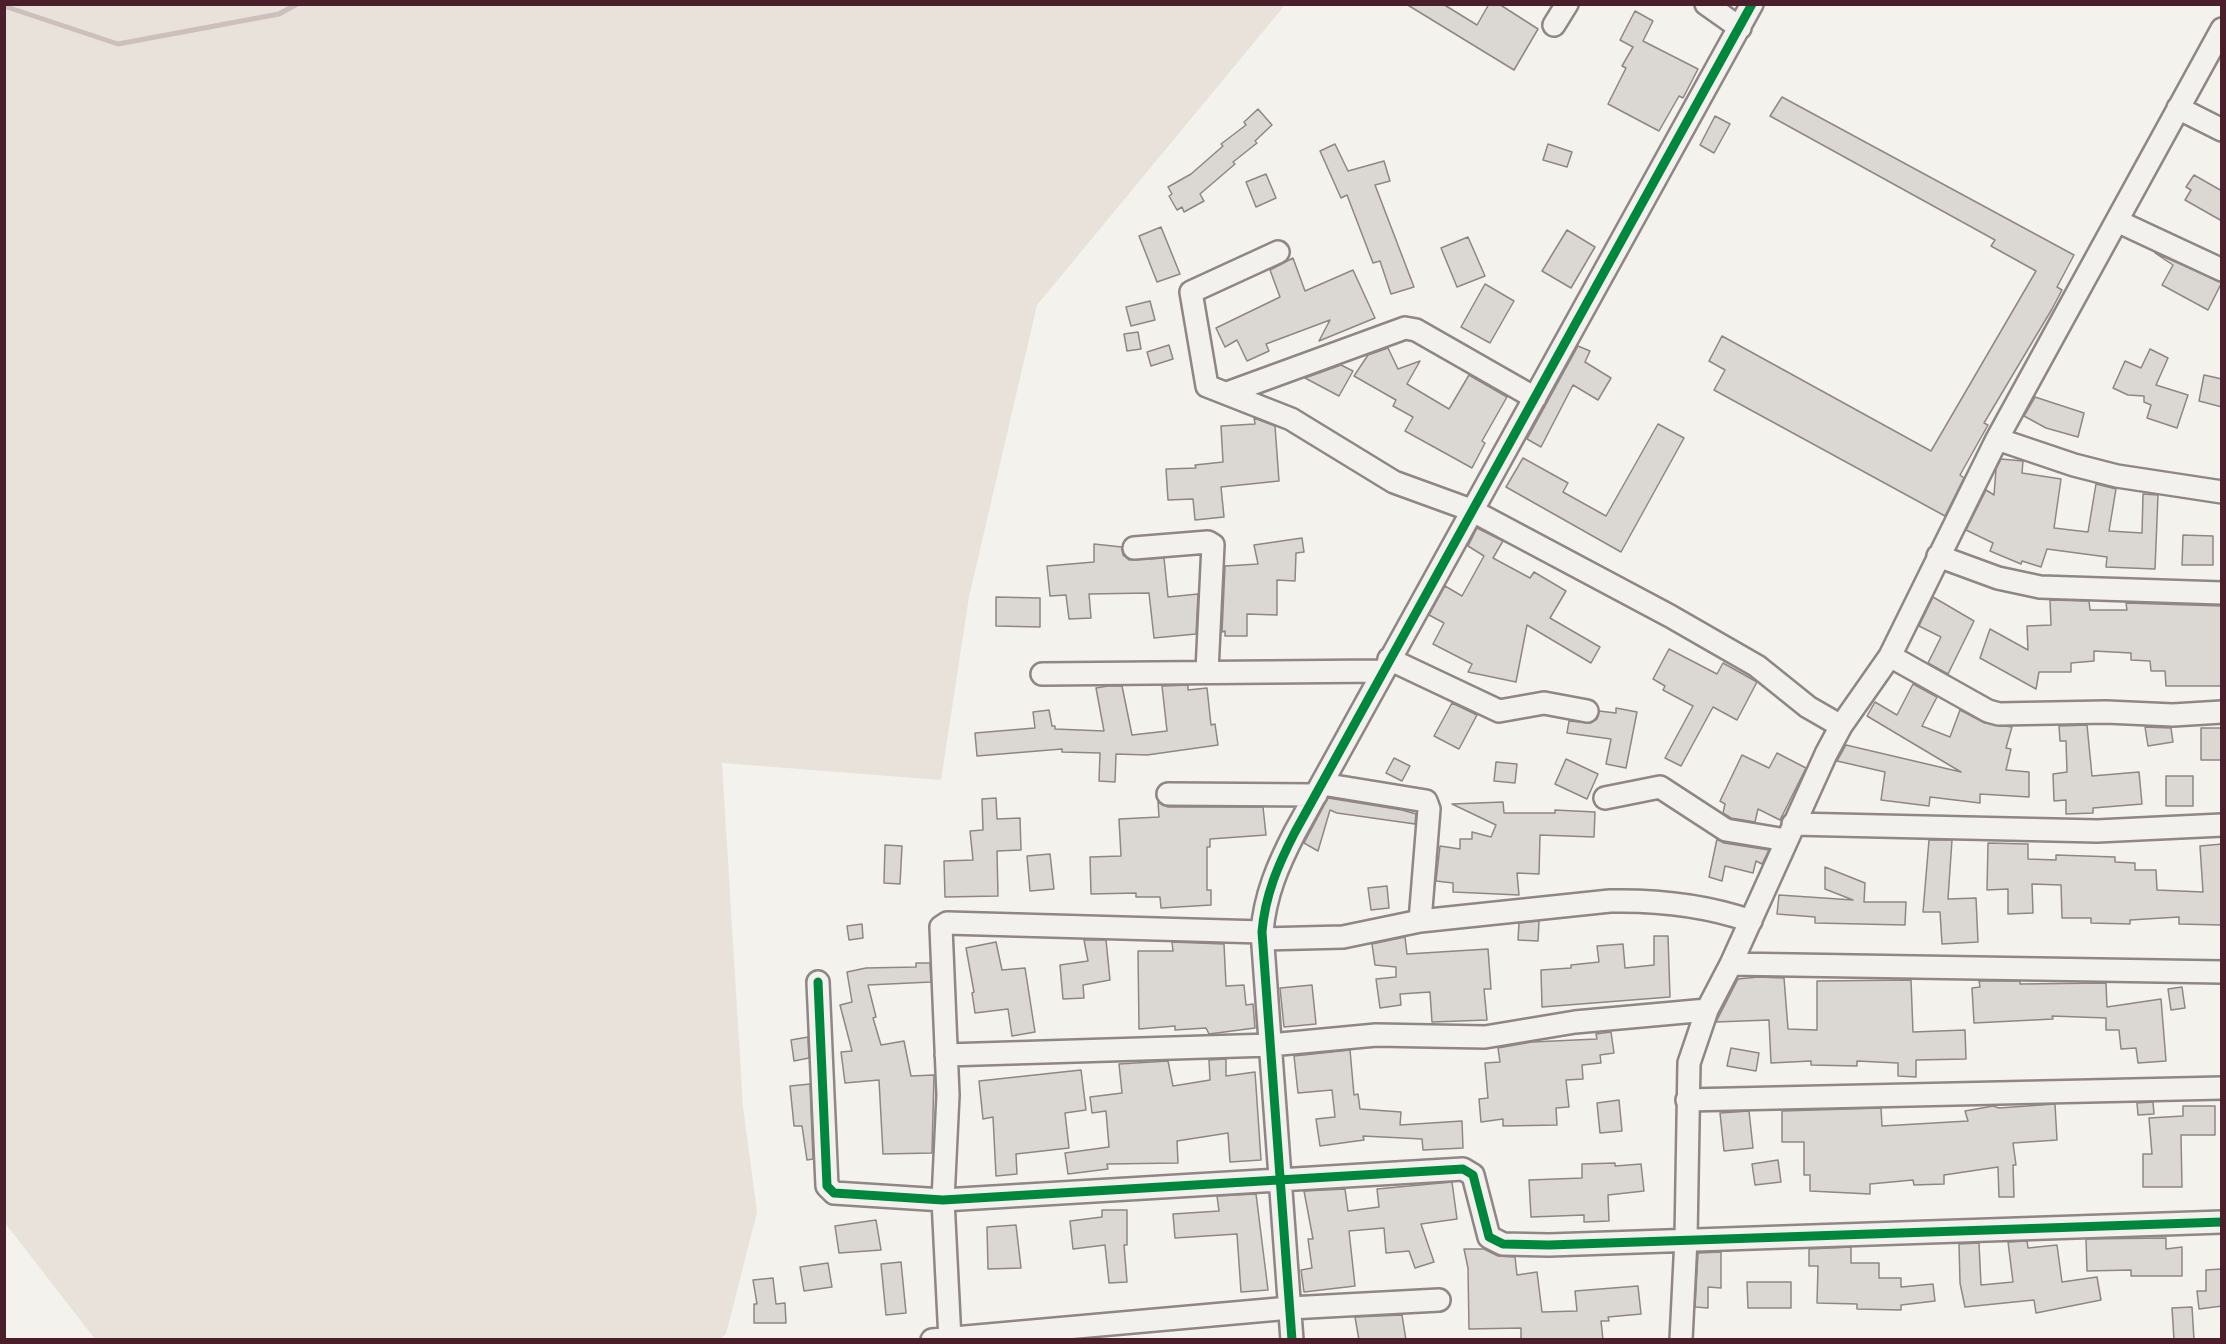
<!DOCTYPE html>
<html>
<head>
<meta charset="utf-8">
<style>
	body { margin:0 }
	#map { position:relative; width:2226px; height:1344px; overflow:hidden; background:#f4f2ec; font-family:Caveat,sans-serif }
	canvas { display:block }
	.frame { position:absolute; inset:0; border:6px solid #4a1f2b; pointer-events:none }
</style>
</head>
<body>
<div id="map">
<canvas width="2226" height="1344"></canvas>
<div class="frame"></div>
</div>
<script>
const ctx = document.querySelector('canvas').getContext('2d');
ctx.lineJoin = 'round';
function fillPath(path, color) { ctx.fillStyle = color; ctx.fill(path, 'evenodd'); }
function stroke(path, color, width, dash) { ctx.strokeStyle = color; ctx.lineWidth = width; ctx.lineCap = dash ? 'butt' : 'round'; ctx.setLineDash(dash || []); ctx.stroke(path); }
fillPath(new Path2D(`
	M 5,4 L 1285,5 L 1037,305 L 969,597 L 941,780 L 722,763 L 743,1107 L 757,1212 L 726,1334 L 720,1339 L 95,1339 L 5,1223 Z`), '#e8e2da');
stroke(new Path2D(`
	M 4,6 L 118,44 L 279,14 L 297,4`), '#cdc0bc', 5);
const building = new Path2D(`
	M 1406,4 L 1443,4 L 1477,25 L 1489,4 L 1499,4 L 1538,29 L 1514,70 Z
	M 1635,11 L 1653,21 L 1643,41 L 1698,69 L 1683,98 L 1679,96 L 1659,131 L 1608,104 L 1626,68 L 1622,66 L 1633,47 L 1620,40 Z
	M 1782,97 L 2074,255 L 2057,287 L 2062,290 L 2052,309 L 1984,423 L 1988,425 L 1960,475 L 1964,478 L 1945,516 L 1714,390 L 1725,370 L 1709,361 L 1722,336 L 1931,451 L 2036,271 L 1991,246 L 1995,240 L 1770,116 Z
	M 1258,109 L 1272,125 L 1255,141 L 1257,143 L 1233,162 L 1235,164 L 1200,194 L 1204,201 L 1184,212 L 1182,207 L 1177,210 L 1169,196 L 1172,194 L 1168,187 L 1191,174 L 1223,146 L 1221,144 L 1246,125 L 1244,122 Z
	M 1715,116 L 1730,124 L 1714,153 L 1700,145 Z
	M 1335,144 L 1348,171 L 1384,161 L 1390,181 L 1375,185 L 1414,287 L 1391,294 L 1380,261 L 1373,263 L 1347,195 L 1341,198 L 1320,151 Z
	M 1548,144 L 1572,152 L 1567,167 L 1543,160 Z
	M 1266,174 L 1276,198 L 1256,207 L 1246,182 Z
	M 2194,175 L 2222,191 L 2222,221 L 2185,200 L 2191,190 L 2186,187 Z
	M 1161,227 L 1180,274 L 1157,282 L 1139,236 Z
	M 1567,230 L 1595,247 L 1571,288 L 1542,271 Z
	M 1468,237 L 1485,276 L 1457,287 L 1441,248 Z
	M 2155,253 L 2222,282 L 2208,310 L 2162,285 L 2173,265 Z
	M 1293,258 L 1305,291 L 1353,270 L 1375,318 L 1319,341 L 1330,320 L 1266,344 L 1269,351 L 1247,361 L 1237,340 L 1225,347 L 1216,328 L 1280,297 L 1270,270 Z
	M 1485,284 L 1514,301 L 1490,343 L 1461,327 Z
	M 1150,301 L 1155,320 L 1131,326 L 1126,307 Z
	M 1138,332 L 1141,349 L 1127,351 L 1124,334 Z
	M 1169,345 L 1173,359 L 1151,366 L 1147,352 Z
	M 1578,346 L 1590,351 L 1585,362 L 1611,378 L 1598,400 L 1573,385 L 1541,447 L 1527,439 Z
	M 1388,348 L 1398,369 L 1420,361 L 1407,384 L 1449,409 L 1469,375 L 1507,397 L 1482,441 L 1485,443 L 1472,468 L 1405,431 L 1413,417 L 1393,406 L 1396,400 L 1354,376 L 1368,355 Z
	M 2150,349 L 2168,358 L 2156,385 L 2188,395 L 2177,428 L 2147,418 L 2151,405 L 2144,402 L 2144,396 L 2128,395 L 2113,388 L 2125,361 L 2141,368 Z
	M 1341,365 L 1353,371 L 1339,396 L 1305,378 Z
	M 2204,375 L 2222,379 L 2222,407 L 2199,401 Z
	M 2035,397 L 2084,413 L 2078,437 L 2046,428 L 2024,416 Z
	M 1254,418 L 1275,426 L 1279,481 L 1221,487 L 1224,517 L 1195,520 L 1193,499 L 1168,500 L 1166,469 L 1196,468 L 1195,465 L 1223,462 L 1221,426 L 1255,424 Z
	M 1658,424 L 1684,438 L 1621,552 L 1506,487 L 1523,458 L 1568,483 L 1563,492 L 1606,516 Z
	M 2001,459 L 2023,461 L 2022,473 L 2061,479 L 2054,528 L 2088,532 L 2096,484 L 2116,489 L 2109,531 L 2142,533 L 2143,494 L 2158,495 L 2155,569 L 2106,567 L 2107,557 L 2047,549 L 2041,567 L 2022,561 L 2021,564 L 1990,551 L 1993,543 L 1966,530 L 1986,490 L 1994,495 L 1996,469 Z
	M 1477,528 L 1503,541 L 1493,558 L 1530,578 L 1534,572 L 1566,591 L 1550,618 L 1600,647 L 1591,663 L 1527,625 L 1516,682 L 1468,672 L 1472,664 L 1433,644 L 1444,623 L 1429,615 L 1445,586 L 1462,596 L 1484,556 L 1468,546 Z
	M 2183,535 L 2213,536 L 2213,565 L 2182,565 Z
	M 1302,538 L 1304,552 L 1296,553 L 1295,581 L 1277,580 L 1277,615 L 1247,614 L 1247,636 L 1225,636 L 1225,631 L 1222,632 L 1225,566 L 1258,564 L 1254,545 Z
	M 1094,544 L 1122,547 L 1123,555 L 1129,560 L 1164,558 L 1168,597 L 1198,594 L 1196,634 L 1154,638 L 1149,593 L 1089,594 L 1091,618 L 1069,619 L 1066,595 L 1050,596 L 1047,566 L 1094,562 Z
	M 996,597 L 1040,598 L 1040,627 L 996,626 Z
	M 1933,597 L 1974,621 L 1948,674 L 1928,663 L 1941,637 L 1919,626 Z
	M 2050,600 L 2089,601 L 2090,610 L 2127,610 L 2126,603 L 2222,606 L 2222,686 L 2166,686 L 2165,671 L 2151,671 L 2150,661 L 2131,660 L 2131,653 L 2094,651 L 2094,661 L 2071,663 L 2071,672 L 2039,672 L 2036,689 L 1980,658 L 1990,629 L 2028,650 L 2027,626 L 2051,625 Z
	M 1669,649 L 1717,674 L 1723,663 L 1757,682 L 1737,720 L 1713,707 L 1681,766 L 1665,758 L 1693,706 L 1663,690 L 1665,686 L 1653,679 Z
	M 1913,684 L 1937,697 L 1922,726 L 1950,737 L 1960,710 L 1985,723 L 2012,727 L 2006,748 L 2011,749 L 2006,770 L 2029,772 L 2029,797 L 1980,794 L 1980,803 L 1930,797 L 1929,806 L 1881,800 L 1885,772 L 1837,761 L 1846,745 L 1961,772 L 1867,716 L 1875,702 L 1897,715 Z
	M 1188,685 L 1188,690 L 1207,688 L 1211,725 L 1215,724 L 1218,745 L 1147,755 L 1116,754 L 1115,782 L 1099,781 L 1100,753 L 1062,752 L 1062,749 L 977,756 L 975,733 L 1035,728 L 1033,712 L 1049,710 L 1052,726 L 1055,726 L 1055,729 L 1104,731 L 1096,688 L 1108,686 L 1122,686 L 1132,735 L 1167,731 L 1162,686 Z
	M 1452,703 L 1477,715 L 1459,749 L 1434,736 Z
	M 1616,708 L 1637,712 L 1626,768 L 1606,764 L 1611,739 L 1567,733 L 1569,721 L 1591,723 L 1597,719 L 1599,711 L 1616,713 Z
	M 2087,725 L 2092,776 L 2139,772 L 2142,804 L 2093,808 L 2093,813 L 2066,814 L 2066,800 L 2054,801 L 2053,774 L 2067,772 L 2066,741 L 2060,741 L 2059,726 Z
	M 2145,727 L 2171,728 L 2173,742 L 2148,746 Z
	M 2201,728 L 2222,728 L 2222,760 L 2201,760 Z
	M 1777,753 L 1806,768 L 1780,820 L 1758,809 L 1755,822 L 1731,818 L 1723,813 L 1725,804 L 1720,801 L 1742,755 L 1769,768 Z
	M 1394,758 L 1410,766 L 1402,781 L 1386,773 Z
	M 1566,759 L 1598,774 L 1587,799 L 1555,784 Z
	M 1496,762 L 1517,764 L 1515,783 L 1494,781 Z
	M 2166,776 L 2193,776 L 2193,806 L 2166,806 Z
	M 996,798 L 997,819 L 1020,818 L 1021,850 L 997,851 L 998,896 L 945,897 L 944,861 L 973,860 L 970,831 L 983,830 L 982,799 Z
	M 1328,798 L 1402,810 L 1416,814 L 1415,824 L 1337,813 L 1330,810 L 1318,851 L 1304,843 Z
	M 1158,802 L 1168,807 L 1263,807 L 1266,835 L 1210,839 L 1210,847 L 1207,847 L 1207,890 L 1211,890 L 1211,905 L 1161,908 L 1160,897 L 1136,897 L 1136,893 L 1091,894 L 1090,857 L 1121,856 L 1119,819 L 1159,817 Z
	M 1503,802 L 1504,813 L 1555,813 L 1555,810 L 1595,812 L 1594,837 L 1540,835 L 1539,874 L 1517,873 L 1519,895 L 1453,892 L 1453,883 L 1436,881 L 1440,846 L 1460,849 L 1460,839 L 1472,839 L 1472,832 L 1491,837 L 1496,825 L 1452,804 Z
	M 1717,839 L 1724,843 L 1769,850 L 1762,864 L 1756,861 L 1753,873 L 1725,866 L 1722,881 L 1709,877 Z
	M 1929,840 L 1952,840 L 1948,899 L 1976,898 L 1978,942 L 1942,944 L 1940,912 L 1923,912 Z
	M 1988,843 L 2028,844 L 2028,859 L 2056,860 L 2056,855 L 2115,857 L 2115,862 L 2135,863 L 2135,870 L 2156,870 L 2157,890 L 2203,892 L 2200,846 L 2222,844 L 2222,925 L 2179,924 L 2179,917 L 2130,920 L 2130,924 L 2091,923 L 2091,918 L 2062,918 L 2061,885 L 2032,884 L 2033,913 L 2008,914 L 2008,889 L 1987,890 Z
	M 885,845 L 902,846 L 900,884 L 884,883 Z
	M 1050,854 L 1054,889 L 1030,891 L 1027,856 Z
	M 1825,867 L 1865,883 L 1864,902 L 1906,902 L 1905,925 L 1815,923 L 1815,917 L 1777,914 L 1779,895 L 1853,900 L 1825,889 Z
	M 1387,886 L 1389,908 L 1371,910 L 1368,888 Z
	M 1539,921 L 1538,941 L 1518,940 L 1519,923 Z
	M 862,924 L 863,938 L 849,940 L 847,926 Z
	M 1654,936 L 1668,936 L 1670,997 L 1542,1007 L 1541,970 L 1571,968 L 1571,965 L 1599,962 L 1597,946 L 1623,944 L 1625,968 L 1654,965 Z
	M 1405,937 L 1407,954 L 1488,949 L 1491,989 L 1484,989 L 1487,1020 L 1432,1022 L 1430,992 L 1400,994 L 1401,1005 L 1380,1008 L 1376,979 L 1396,977 L 1396,967 L 1375,965 L 1372,944 Z
	M 1084,940 L 1106,940 L 1110,980 L 1083,985 L 1084,998 L 1063,999 L 1060,965 L 1088,961 Z
	M 996,942 L 1002,970 L 1025,968 L 1035,1032 L 1012,1036 L 1008,1009 L 975,1013 L 972,993 L 974,992 L 966,948 Z
	M 1172,942 L 1224,944 L 1226,986 L 1244,985 L 1246,1005 L 1253,1004 L 1255,1028 L 1209,1034 L 1206,1028 L 1175,1030 L 1175,1026 L 1139,1029 L 1138,951 L 1173,951 Z
	M 916,963 L 930,963 L 931,982 L 868,985 L 876,1017 L 873,1018 L 881,1045 L 904,1041 L 911,1076 L 934,1075 L 932,1153 L 883,1154 L 879,1080 L 845,1083 L 841,1052 L 852,1051 L 840,1005 L 852,1002 L 847,972 L 866,968 L 916,967 Z
	M 1758,977 L 1784,978 L 1788,1029 L 1817,1030 L 1817,981 L 1911,980 L 1913,1032 L 1965,1030 L 1966,1059 L 1916,1060 L 1916,1077 L 1898,1076 L 1898,1063 L 1857,1061 L 1857,1066 L 1811,1065 L 1811,1061 L 1771,1063 L 1769,1020 L 1716,1022 L 1738,979 Z
	M 1979,981 L 2020,981 L 2020,984 L 2106,983 L 2107,1007 L 2161,999 L 2166,1061 L 2138,1063 L 2136,1048 L 2121,1049 L 2119,1030 L 2106,1030 L 2106,1018 L 2052,1016 L 2053,1019 L 1974,1023 L 1972,988 L 1980,987 Z
	M 1312,985 L 1316,1024 L 1284,1027 L 1280,988 Z
	M 2182,987 L 2185,1008 L 2171,1010 L 2168,989 Z
	M 1611,1032 L 1614,1053 L 1600,1055 L 1601,1063 L 1582,1065 L 1583,1079 L 1566,1080 L 1569,1107 L 1556,1108 L 1557,1125 L 1503,1126 L 1503,1119 L 1481,1122 L 1479,1099 L 1488,1098 L 1485,1063 L 1500,1062 L 1498,1048 L 1532,1042 L 1597,1039 L 1596,1034 Z
	M 808,1037 L 809,1058 L 794,1061 L 791,1040 Z
	M 1731,1048 L 1759,1053 L 1756,1071 L 1727,1066 Z
	M 1350,1050 L 1354,1095 L 1358,1094 L 1360,1109 L 1401,1112 L 1400,1125 L 1462,1121 L 1463,1148 L 1423,1150 L 1422,1139 L 1363,1136 L 1364,1140 L 1320,1146 L 1316,1119 L 1335,1117 L 1332,1090 L 1298,1093 L 1294,1056 Z
	M 1226,1059 L 1226,1076 L 1255,1072 L 1261,1160 L 1230,1162 L 1228,1133 L 1177,1141 L 1178,1163 L 1107,1164 L 1108,1169 L 1068,1174 L 1065,1153 L 1109,1147 L 1106,1111 L 1092,1113 L 1090,1097 L 1122,1093 L 1119,1064 L 1168,1061 L 1173,1086 L 1210,1080 L 1209,1060 Z
	M 1081,1070 L 1086,1110 L 1065,1113 L 1069,1148 L 1016,1154 L 1017,1174 L 996,1176 L 993,1117 L 983,1119 L 979,1081 Z
	M 810,1084 L 813,1159 L 807,1160 L 802,1126 L 794,1126 L 790,1086 Z
	M 1619,1100 L 1622,1131 L 1600,1133 L 1597,1103 Z
	M 2153,1102 L 2154,1114 L 2138,1115 L 2137,1103 Z
	M 2055,1104 L 2057,1140 L 2013,1143 L 2016,1165 L 2013,1165 L 2014,1197 L 1999,1197 L 1998,1167 L 1944,1175 L 1944,1184 L 1914,1185 L 1913,1180 L 1870,1184 L 1870,1194 L 1810,1191 L 1810,1175 L 1804,1175 L 1804,1142 L 1782,1142 L 1782,1111 L 1881,1108 L 1882,1126 L 1968,1121 L 1965,1111 L 1993,1106 L 1999,1108 Z
	M 2183,1106 L 2215,1106 L 2215,1135 L 2181,1135 L 2182,1187 L 2143,1187 L 2143,1154 L 2152,1154 L 2149,1118 L 2183,1116 Z
	M 1749,1111 L 1753,1148 L 1724,1151 L 1720,1113 Z
	M 1778,1160 L 1781,1182 L 1755,1185 L 1752,1164 Z
	M 1615,1163 L 1615,1166 L 1641,1164 L 1644,1191 L 1608,1195 L 1609,1221 L 1584,1222 L 1584,1215 L 1531,1217 L 1529,1180 L 1582,1178 L 1582,1164 Z
	M 1452,1182 L 1457,1219 L 1421,1224 L 1434,1262 L 1415,1268 L 1409,1251 L 1386,1253 L 1384,1228 L 1349,1231 L 1355,1286 L 1304,1292 L 1301,1270 L 1312,1268 L 1308,1239 L 1313,1239 L 1304,1191 L 1345,1189 L 1348,1211 L 1379,1207 L 1377,1189 Z
	M 1256,1194 L 1268,1290 L 1241,1292 L 1237,1234 L 1175,1238 L 1173,1214 L 1219,1211 L 1217,1196 Z
	M 1102,1210 L 1127,1210 L 1127,1245 L 1124,1245 L 1127,1282 L 1109,1283 L 1105,1245 L 1073,1249 L 1070,1221 L 1102,1217 Z
	M 876,1220 L 881,1250 L 839,1253 L 835,1226 Z
	M 1016,1225 L 1021,1268 L 988,1269 L 987,1227 Z
	M 2166,1238 L 2166,1249 L 2182,1247 L 2182,1276 L 2131,1276 L 2131,1270 L 2087,1271 L 2086,1239 Z
	M 2027,1241 L 2028,1248 L 2057,1245 L 2062,1282 L 2097,1277 L 2101,1300 L 2036,1313 L 2034,1300 L 1965,1307 L 1960,1283 L 1959,1244 L 1979,1243 L 1981,1285 L 2013,1282 L 2008,1242 Z
	M 1851,1247 L 1851,1263 L 1879,1263 L 1879,1278 L 1901,1278 L 1901,1287 L 1933,1284 L 1935,1301 L 1901,1305 L 1901,1310 L 1857,1309 L 1857,1304 L 1817,1303 L 1818,1266 L 1809,1266 L 1809,1249 Z
	M 1464,1249 L 1484,1249 L 1498,1256 L 1515,1257 L 1517,1275 L 1537,1272 L 1542,1312 L 1577,1311 L 1575,1291 L 1638,1286 L 1641,1314 L 1608,1317 L 1609,1321 L 1601,1321 L 1603,1340 L 1521,1340 L 1521,1328 L 1469,1329 L 1468,1268 Z
	M 1721,1252 L 1721,1288 L 1708,1287 L 1708,1308 L 1695,1307 L 1698,1253 Z
	M 901,1262 L 906,1313 L 886,1315 L 881,1264 Z
	M 828,1263 L 832,1287 L 804,1291 L 800,1267 Z
	M 2222,1269 L 2222,1306 L 2199,1309 L 2197,1291 L 2206,1291 L 2206,1270 Z
	M 773,1278 L 776,1304 L 785,1303 L 786,1323 L 754,1323 L 754,1304 L 757,1304 L 753,1280 Z
	M 1747,1282 L 1791,1282 L 1791,1308 L 1748,1308 Z
	M 2192,1307 L 2194,1340 L 2174,1340 L 2172,1308 Z
	M 1402,1315 L 1406,1340 L 1359,1340 L 1355,1317 Z`);
fillPath(building, '#dbd7d3');
stroke(building, '#8f8685', 1.5);
const street = new Path2D(`
	M 1706,4 L 1740,28
	M 1554,25 L 1567,4
	M 2178,108 L 2222,130
	M 2117,221 L 2222,270
	M 1278,252 L 1191,292 L 1207,386 L 1291,419 L 1394,482 L 1471,510 L 1670,616 L 1757,666 L 1808,707 L 1841,726
	M 1227,393 L 1405,328 L 1416,330 L 1535,398
	M 1997,439 L 2074,465 L 2117,476 L 2222,492
	M 1134,548 L 1208,542 L 1213,545 L 1207,671
	M 1938,556 L 1998,578 L 2040,587 L 2222,593
	M 1890,656 L 1988,711 L 1999,714 L 2106,712 L 2173,715 L 2222,712
	M 1389,659 L 1499,711 L 1544,703 L 1587,711
	M 1042,674 L 1383,671
	M 1322,784 L 1426,801 L 1429,809 L 1420,921
	M 1168,794 L 1316,795
	M 1605,798 L 1660,787 L 1726,830 L 1786,840
	M 1793,824 L 2097,831 L 2222,825
	M 1262,939 L 1343,937 L 1420,921 L 1610,901 C 1659,900 1705,905 1751,921
	M 1731,964 L 2222,972
	M 818,982 L 827,1186 L 834,1193 L 943,1200 L 1463,1169 L 1473,1175 L 1489,1237 L 1503,1244 L 1549,1245 L 2222,1222
	M 946,1055 L 1270,1045 L 1376,1035 L 1485,1037 L 1575,1022 L 1707,1010
	M 1687,1100 L 2222,1088
	M 932,1340 L 1290,1308 L 1439,1300
	M 950,1340 L 943,1200 L 948,1095 L 941,927 L 947,923 L 1262,932
	M 1292,1340 L 1262,932 C 1265,895 1278,865 1295,832 L 1752,4
	M 1681,1340 L 1686,1239 L 1689,1063 L 1707,1010 L 1731,964 L 1826,754 L 1841,726 L 1890,656 L 1997,439 L 2222,29`);
stroke(street, '#8f8685', 26);
stroke(street, '#f2f1ed', 21);
stroke(new Path2D(`
	M 818,982 L 827,1186 L 834,1193 L 943,1200 L 1463,1169 L 1473,1175 L 1489,1237 L 1503,1244 L 1549,1245 L 2222,1222
	M 1292,1340 L 1262,932 C 1265,895 1278,865 1295,832 L 1752,4`), '#00873e', 9);
</script>
</body>
</html>
